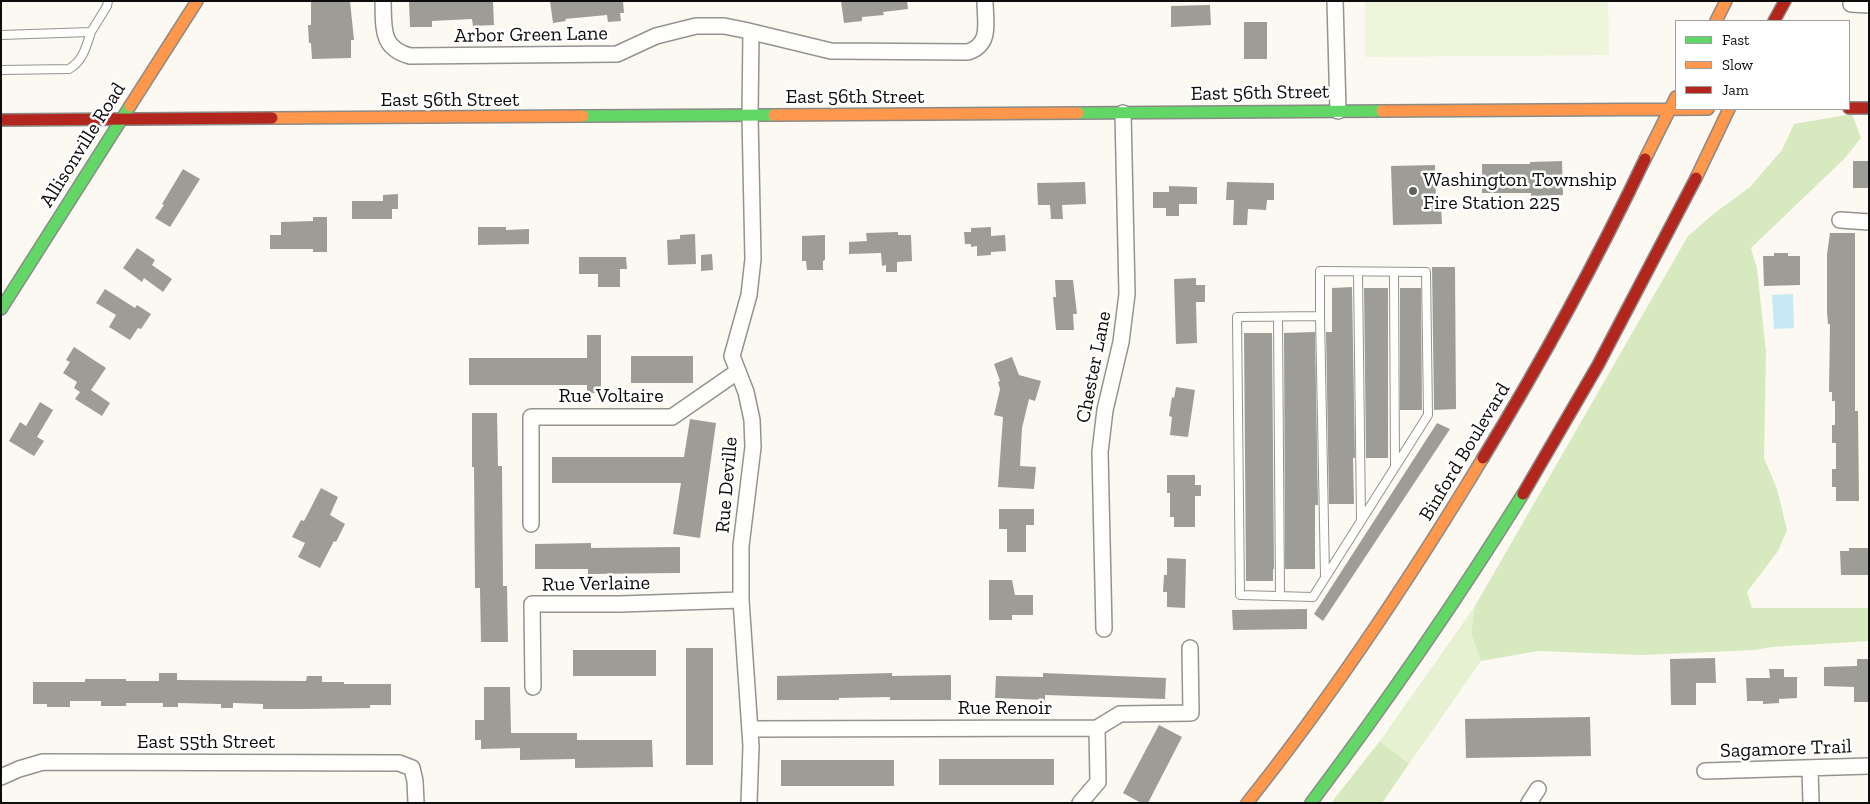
<!DOCTYPE html>
<html>
<head>
<meta charset="utf-8">
<style>
	body { margin:0 }
	#map { position:relative; width:1870px; height:804px; overflow:hidden; background:#fbf9f2; font-family:"Zilla Slab",serif }
	canvas { display:block }
	.frame { position:absolute; inset:0; border:2px solid #0d0d0d; pointer-events:none }
	.legend { position:absolute; left:1675px; top:20px; width:175px; height:90px; box-sizing:border-box; background:#fff; border:1px solid #9e9e9e; margin:0; padding:6px 9px; list-style:none; font-size:15px; color:#0d0d0d }
	.legend li { display:flex; align-items:center; gap:10px; height:25px }
	.legend b { width:25px; border:1px solid #9e9e9e }
</style>
</head>
<body>
<div id="map">
<canvas width="1870" height="804"></canvas>
<div class="frame"></div>
<ul class="legend">
<li><b style="height:6px;background:#63d668"></b>Fast</li>
<li><b style="height:6px;background:#ff974d"></b>Slow</li>
<li><b style="height:6px;background:#b3261e"></b>Jam</li>
</ul>
</div>
<script>
const ctx = document.querySelector('canvas').getContext('2d');
ctx.lineJoin = 'round';
function fillPath(path, color) { ctx.fillStyle = color; ctx.fill(path, 'evenodd'); }
function stroke(path, color, width, dash) { ctx.strokeStyle = color; ctx.lineWidth = width; ctx.lineCap = dash ? 'butt' : 'round'; ctx.setLineDash(dash || []); ctx.stroke(path); }
function label(font, color, halo, rows, align = 'center') {
  ctx.font = font + ' "Zilla Slab",serif'; ctx.lineWidth = 5; ctx.setLineDash([]); ctx.textBaseline = 'middle'; ctx.strokeStyle = halo; ctx.fillStyle = color; for (const [text, x, y, turn = 0] of rows) {
    ctx.save(); ctx.translate(x, y); ctx.rotate((+turn || 0) * Math.PI / 180); ctx.textAlign = isNaN(turn) ? turn : align; if (halo) ctx.strokeText(text, 0, 0); ctx.fillText(text, 0, 0); ctx.restore();
  }
}
fillPath(new Path2D(`
	M 1475,606 L 1471,633 L 1481,661 L 1409,764 L 1380,741 Z`), '#e6f1d1');
fillPath(new Path2D(`
	M 1852,114 L 1861,138 L 1844,159 L 1751,248 L 1757,269 L 1766,352 L 1764,458 L 1777,489 L 1787,530 L 1778,551 L 1747,592 L 1752,608 L 1869,608 L 1869,641 L 1771,647 L 1756,650 L 1642,655 L 1538,651 L 1481,661 L 1471,633 L 1475,606 L 1688,236 L 1716,212 L 1750,187 L 1782,150 L 1794,124 Z
	M 1380,741 L 1409,764 L 1382,803 L 1331,803 Z`), '#d7e9bf');
fillPath(new Path2D(`
	M 1365,1 L 1608,1 L 1609,55 L 1365,57 Z`), '#eff5db');
fillPath(new Path2D(`
	M 1793,294 L 1794,328 L 1774,329 L 1772,295 Z`), '#c7e9f6');
fillPath(new Path2D(`
	M 311,1 L 350,1 L 354,40 L 351,40 L 351,58 L 312,59 L 311,43 L 309,43 L 308,25 L 311,25 Z
	M 409,1 L 493,1 L 494,25 L 473,26 L 472,19 L 432,21 L 432,27 L 410,27 Z
	M 550,1 L 623,1 L 624,13 L 620,13 L 621,21 L 608,22 L 607,15 L 565,19 L 566,21 L 553,23 Z
	M 841,1 L 907,1 L 908,9 L 883,12 L 884,15 L 862,17 L 862,21 L 844,23 Z
	M 1210,5 L 1211,25 L 1171,27 L 1171,6 Z
	M 1244,22 L 1267,22 L 1267,59 L 1244,59 Z
	M 1562,161 L 1563,195 L 1531,196 L 1531,193 L 1482,193 L 1482,164 L 1530,164 L 1530,162 Z
	M 1853,161 L 1869,161 L 1869,188 L 1853,188 Z
	M 1435,165 L 1436,204 L 1441,204 L 1442,224 L 1393,225 L 1391,166 Z
	M 183,169 L 200,179 L 170,227 L 155,218 L 164,205 L 162,204 Z
	M 1085,182 L 1086,204 L 1062,205 L 1063,219 L 1051,219 L 1050,205 L 1038,205 L 1037,183 Z
	M 1227,182 L 1274,183 L 1274,200 L 1267,200 L 1266,210 L 1248,209 L 1247,225 L 1233,225 L 1234,200 L 1226,200 Z
	M 1169,186 L 1197,187 L 1197,204 L 1179,204 L 1179,216 L 1166,216 L 1166,208 L 1153,208 L 1153,192 L 1169,192 Z
	M 398,194 L 398,209 L 392,209 L 392,219 L 352,219 L 352,201 L 383,201 L 383,195 Z
	M 313,217 L 327,217 L 327,252 L 313,252 L 313,249 L 270,249 L 270,235 L 281,235 L 281,222 L 313,221 Z
	M 478,227 L 506,227 L 506,230 L 529,229 L 529,244 L 478,245 Z
	M 991,227 L 991,236 L 1005,235 L 1006,251 L 991,252 L 991,255 L 977,256 L 977,246 L 971,247 L 971,244 L 965,244 L 964,232 L 971,232 L 971,228 Z
	M 898,232 L 898,235 L 911,235 L 912,261 L 897,262 L 897,272 L 886,272 L 886,265 L 882,266 L 881,253 L 849,254 L 849,242 L 867,241 L 866,233 Z
	M 1830,233 L 1855,233 L 1855,411 L 1858,411 L 1859,501 L 1836,501 L 1836,487 L 1832,487 L 1832,469 L 1836,469 L 1836,443 L 1832,443 L 1832,425 L 1835,425 L 1835,401 L 1832,401 L 1832,392 L 1829,392 L 1830,324 L 1828,324 L 1827,312 L 1827,254 Z
	M 695,234 L 696,264 L 668,265 L 667,240 L 680,239 L 680,235 Z
	M 825,235 L 825,260 L 823,261 L 823,270 L 807,270 L 806,261 L 802,261 L 802,236 Z
	M 137,248 L 155,260 L 152,265 L 172,279 L 163,292 L 144,278 L 142,282 L 123,268 Z
	M 1774,253 L 1788,253 L 1788,256 L 1800,256 L 1800,285 L 1764,286 L 1763,256 L 1774,256 Z
	M 712,254 L 713,270 L 701,271 L 701,255 Z
	M 579,257 L 626,257 L 627,269 L 620,269 L 620,287 L 598,287 L 598,274 L 579,274 Z
	M 1432,267 L 1455,267 L 1456,409 L 1434,410 Z
	M 1196,278 L 1196,285 L 1205,285 L 1205,302 L 1196,302 L 1197,343 L 1176,344 L 1174,279 Z
	M 1055,280 L 1073,280 L 1077,314 L 1073,314 L 1074,330 L 1056,330 L 1053,297 L 1056,297 Z
	M 1352,287 L 1355,458 L 1353,458 L 1354,504 L 1329,504 L 1326,332 L 1332,332 L 1332,288 Z
	M 1364,288 L 1388,288 L 1388,458 L 1366,458 Z
	M 1400,288 L 1421,288 L 1422,410 L 1400,410 Z
	M 105,289 L 135,308 L 137,305 L 151,314 L 141,329 L 138,328 L 130,340 L 109,327 L 116,315 L 96,303 Z
	M 1315,332 L 1318,505 L 1315,505 L 1315,569 L 1285,569 L 1284,333 Z
	M 1244,333 L 1272,333 L 1274,569 L 1273,569 L 1273,581 L 1246,581 Z
	M 587,335 L 601,335 L 601,393 L 587,393 L 587,385 L 469,385 L 469,358 L 587,358 Z
	M 74,347 L 106,368 L 91,390 L 110,403 L 102,416 L 75,399 L 80,392 L 74,388 L 77,382 L 63,373 L 70,362 L 66,360 Z
	M 631,356 L 693,356 L 693,383 L 631,383 Z
	M 1012,357 L 1019,375 L 1041,381 L 1035,401 L 1029,399 L 1022,428 L 1020,466 L 1036,467 L 1034,489 L 998,487 L 1003,417 L 994,415 L 1000,389 L 998,382 L 1000,381 L 994,364 Z
	M 1176,387 L 1195,390 L 1188,437 L 1170,435 L 1172,417 L 1169,416 L 1172,397 L 1174,398 Z
	M 40,402 L 53,410 L 37,437 L 44,441 L 34,456 L 9,441 L 20,422 L 26,426 Z
	M 472,413 L 497,413 L 498,466 L 502,466 L 503,586 L 507,586 L 508,642 L 481,642 L 480,588 L 475,588 L 474,467 L 472,467 Z
	M 690,419 L 716,423 L 700,538 L 673,534 L 681,483 L 552,483 L 552,457 L 684,457 Z
	M 1437,423 L 1450,429 L 1323,621 L 1314,614 Z
	M 1167,475 L 1195,475 L 1195,485 L 1201,485 L 1201,496 L 1195,496 L 1195,527 L 1174,527 L 1174,517 L 1170,517 L 1170,493 L 1167,493 Z
	M 321,488 L 338,497 L 330,515 L 345,524 L 336,542 L 334,541 L 320,568 L 298,557 L 305,543 L 292,537 L 301,520 L 304,521 Z
	M 999,509 L 1034,509 L 1034,525 L 1026,525 L 1026,552 L 1007,552 L 1007,529 L 999,529 Z
	M 591,543 L 591,548 L 680,547 L 680,573 L 588,574 L 588,569 L 535,569 L 535,544 Z
	M 1849,548 L 1869,548 L 1869,575 L 1841,575 L 1840,551 L 1849,551 Z
	M 1167,558 L 1186,559 L 1185,608 L 1167,607 L 1167,592 L 1163,592 L 1164,575 L 1167,575 Z
	M 989,580 L 1012,580 L 1015,595 L 1033,595 L 1033,615 L 1012,615 L 1012,620 L 989,620 Z
	M 1307,609 L 1307,629 L 1233,630 L 1232,610 Z
	M 686,648 L 713,648 L 713,765 L 686,765 Z
	M 573,650 L 656,650 L 656,676 L 573,676 Z
	M 1715,658 L 1716,683 L 1696,683 L 1696,705 L 1671,705 L 1670,659 Z
	M 1857,659 L 1868,659 L 1869,702 L 1854,702 L 1854,687 L 1824,686 L 1824,667 L 1857,666 Z
	M 1769,669 L 1784,669 L 1784,677 L 1797,677 L 1797,698 L 1779,699 L 1779,703 L 1763,704 L 1763,701 L 1747,701 L 1746,678 L 1770,678 Z
	M 159,673 L 177,673 L 177,680 L 306,681 L 307,676 L 322,676 L 322,682 L 344,682 L 344,684 L 391,684 L 391,705 L 370,705 L 370,708 L 304,709 L 263,709 L 263,704 L 233,703 L 233,708 L 221,708 L 221,704 L 178,703 L 178,707 L 163,707 L 163,703 L 126,703 L 126,706 L 101,706 L 101,701 L 70,701 L 70,707 L 47,707 L 47,704 L 33,704 L 33,682 L 85,682 L 85,679 L 126,679 L 126,681 L 159,681 Z
	M 892,673 L 892,676 L 951,675 L 951,700 L 890,700 L 890,697 L 839,698 L 839,700 L 777,700 L 777,676 Z
	M 1043,673 L 1166,678 L 1165,699 L 1045,695 L 1045,700 L 995,698 L 996,676 L 1043,677 Z
	M 484,687 L 510,687 L 511,733 L 577,733 L 577,740 L 652,740 L 653,767 L 575,768 L 575,759 L 520,760 L 520,748 L 481,749 L 481,740 L 475,740 L 475,720 L 484,720 Z
	M 1590,717 L 1591,756 L 1466,758 L 1465,719 Z
	M 1159,725 L 1182,737 L 1148,803 L 1141,803 L 1123,793 Z
	M 939,759 L 1054,759 L 1054,785 L 939,785 Z
	M 781,760 L 894,760 L 894,786 L 781,786 Z`), '#9e9c97');
const lane = new Path2D(`
	M 1,35 L 91,32 L 107,6 L 108,1
	M 1,70 L 69,69 C 83,61 86,47 91,32
	M 1320,271 L 1426,272 L 1428,415 L 1313,597 L 1240,595 L 1237,317 L 1320,316 Z
	M 1358,272 L 1361,520
	M 1394,272 L 1395,467
	M 1320,316 L 1325,576
	M 1278,317 L 1280,596`);
const street = new Path2D(`
	M 383,1 C 384,27 380,48 410,56 L 617,54 L 656,36 L 696,26 L 724,26 L 744,30 L 831,51 L 968,52 C 992,44 985,22 985,1
	M 1335,1 L 1338,111
	M 1851,4 L 1869,5
	M 1840,220 L 1869,222
	M 531,524 L 531,417 L 672,417 L 737,372
	M 1104,629 L 1100,452 L 1105,410 L 1121,342 L 1127,294 L 1123,113
	M 533,687 L 532,604 L 620,604 L 741,600
	M 751,729 L 1097,728 L 1120,714 L 1191,713 L 1190,648
	M 1810,768 L 1811,803
	M 1705,771 L 1869,766
	M 1,777 L 19,769 L 43,762 L 399,763 L 412,768 L 415,781 L 416,803
	M 749,803 L 751,746 L 741,600 L 741,546 L 753,447 L 752,420 L 746,392 L 732,356 L 749,295 L 753,259 L 750,116 L 751,32
	M 1080,803 L 1098,782 L 1097,728
	M 1529,803 L 1538,789`);
const fast = new Path2D(`
	M 1078,113 L 1382,111
	M 583,116 L 774,115
	M 1,309 L 130,106
	M 1311,803 C 1386,703 1457,600 1523,494`);
const slow = new Path2D(`
	M 1716,21 L 1726,1
	M 130,106 L 197,1
	M 1382,111 L 1708,109
	M 774,115 L 1078,113
	M 272,118 L 583,116
	M 1645,159 L 1676,97
	M 1696,178 L 1729,109
	M 1247,803 C 1334,694 1411,577 1483,458`);
const jam = new Path2D(`
	M 1774,21 L 1785,1
	M 1849,108 L 1869,108
	M 1,120 L 272,118
	M 1483,458 C 1542,361 1596,262 1645,159
	M 1523,494 L 1598,365 L 1696,178`);
stroke(lane, '#949390', 10);
stroke(street, '#949390', 18);
stroke(fast, '#8b8a87', 14);
stroke(slow, '#8b8a87', 14);
stroke(jam, '#8b8a87', 14);
stroke(lane, '#fefefd', 8);
stroke(street, '#fefefd', 15);
stroke(fast, '#63d668', 11);
stroke(slow, '#ff974d', 11);
stroke(jam, '#b3261e', 11);
for (const [x, y, r, color] of [
	[1413,191,5,"#60605d"]
]) { const dot = new Path2D(); dot.arc(x, y, r, 0, 2 * Math.PI); ctx.fillStyle = color; ctx.fill(dot); stroke(dot, '#fff', 2); }
label('20px', '#0d0d0d', '#fff', [
	["Arbor Green Lane",531,35,-1],
	["East 56th Street",1260,93,-1],
	["East 56th Street",855,97],
	["East 56th Street",450,100],
	["Allisonville Road",83,145,-58],
	["Chester Lane",1094,367,-79],
	["Rue Voltaire",611,396],
	["Binford Boulevard",1465,452,-59],
	["Rue Deville",727,485,-85],
	["Rue Verlaine",596,584,-1],
	["Rue Renoir",1005,708],
	["East 55th Street",206,742],
	["Sagamore Trail",1786,749,-2]
]);
label('20px', '#0d0d0d', '#fff', [
	["Washington Township",1423,180],
	["Fire Station 225",1423,203]
], 'left');
</script>
</body>
</html>
